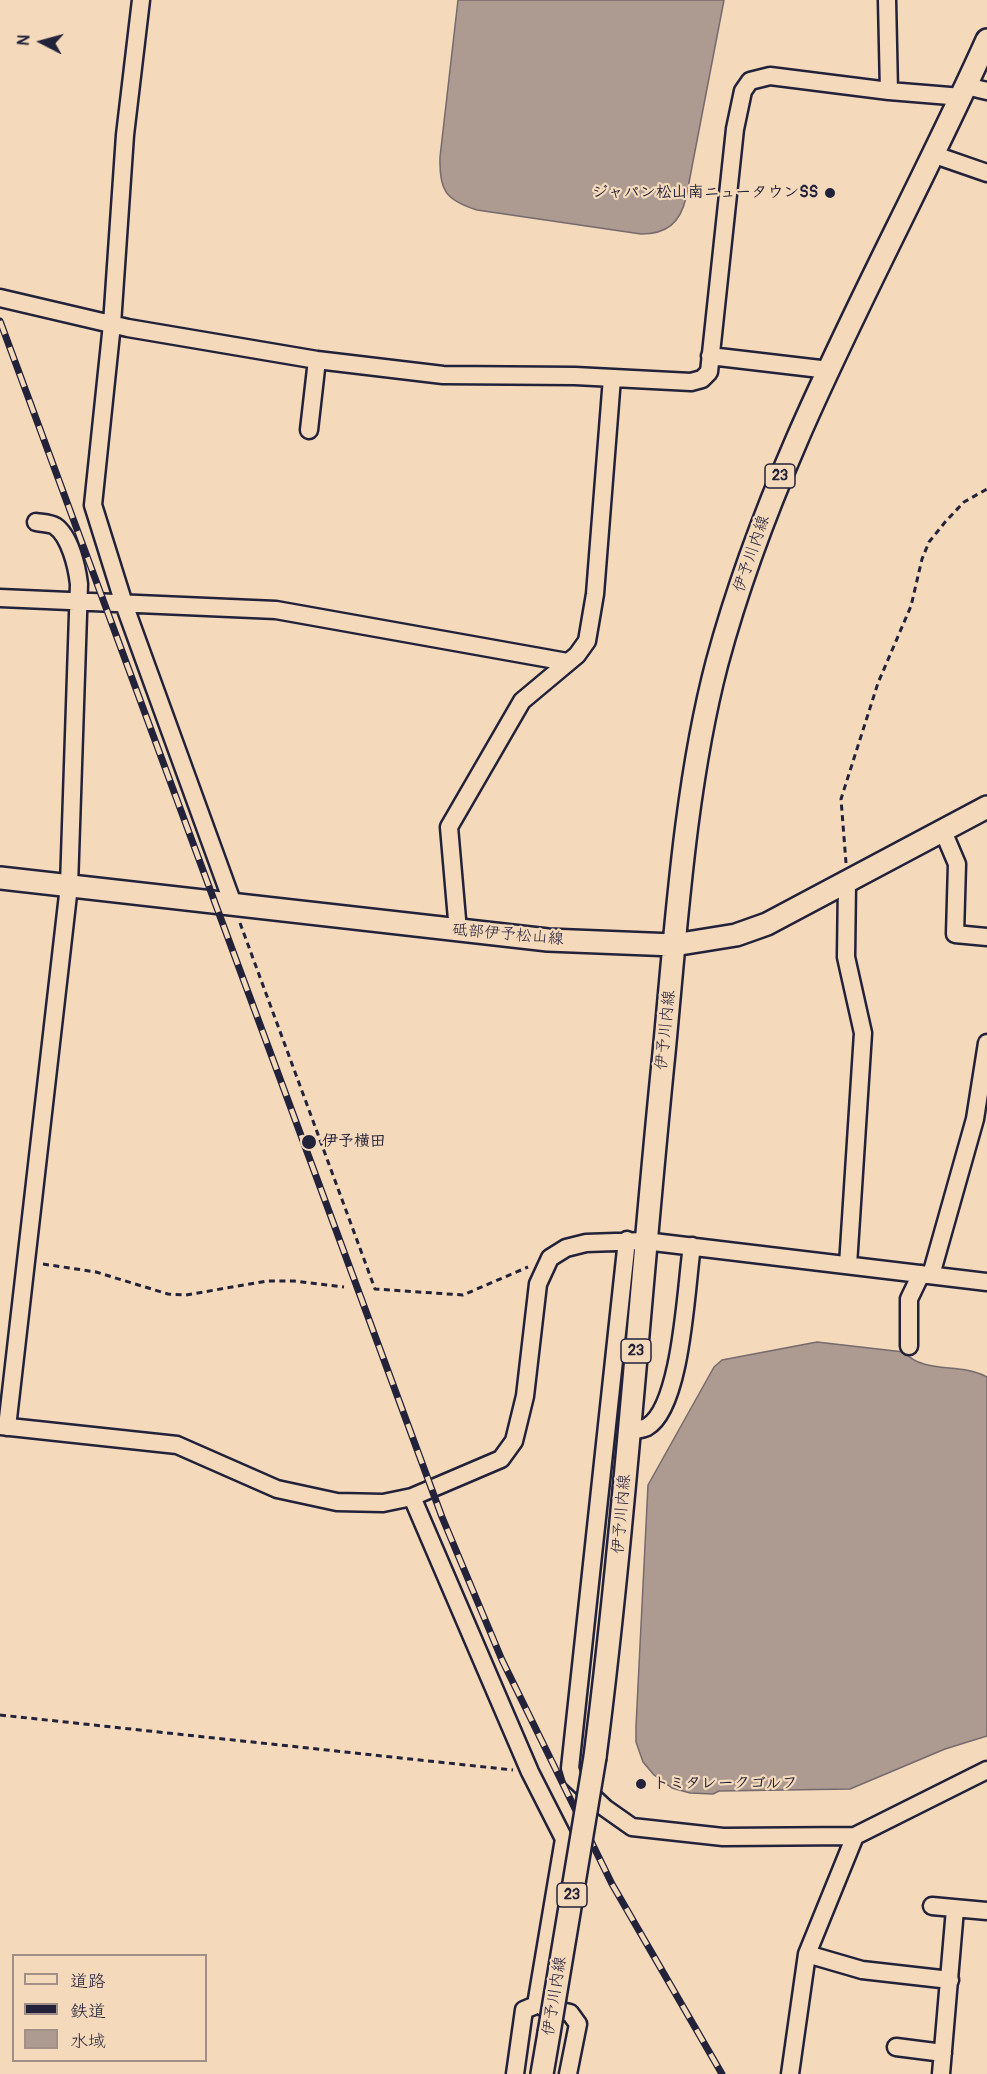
<!DOCTYPE html>
<html>
<head>
<meta charset="utf-8">
<style>
	body { margin:0 }
	#map { position:relative; width:987px; height:2074px; overflow:hidden; background:#f5d9bb; font-family:Pangolin,"Klee One",sans-serif }
	canvas { display:block }
	.legend { position:absolute; left:12px; top:1954px; width:195px; height:108px; box-sizing:border-box; background:#f5d9bb; border:2px solid #a19088; margin:0; padding:8px 10px; list-style:none; font-size:18px; color:#22223b }
	.legend li { display:flex; align-items:center; gap:12px; height:30px }
	.legend b { width:30px; border:2px solid #a19088 }
	.north { position:absolute; left:12px; top:12px; width:60px; height:60px; -webkit-text-stroke:4px #f5d9bb; paint-order:stroke; rotate:276deg; font-size:16px; font-weight:700; line-height:24px; text-align:center; color:#22223b }
	.north::after { content:''; display:block; margin:auto; width:21px; height:27px; background:#22223b; clip-path:polygon(50% 0,100% 100%,50% 72%,0 100%) }
</style>
</head>
<body>
<div id="map">
<canvas width="987" height="2074"></canvas>
<ul class="legend">
<li><b style="height:8px;background:#f5d9bb"></b>道路</li>
<li><b style="height:8px;background:#22223b"></b>鉄道</li>
<li><b style="height:16px;background:#ad9a90"></b>水域</li>
</ul>
<div class="north">N</div>
</div>
<script>
const ctx = document.querySelector('canvas').getContext('2d');
ctx.lineJoin = 'round';
function fillPath(path, color) { ctx.fillStyle = color; ctx.fill(path, 'evenodd'); }
function stroke(path, color, width, dash) { ctx.strokeStyle = color; ctx.lineWidth = width; ctx.lineCap = dash ? 'butt' : 'round'; ctx.setLineDash(dash || []); ctx.stroke(path); }
function label(font, color, halo, rows, align = 'center') {
  ctx.font = font + ' Pangolin,"Klee One",sans-serif'; ctx.lineWidth = 4.5; ctx.setLineDash([]); ctx.textBaseline = 'middle'; ctx.strokeStyle = halo; ctx.fillStyle = color; for (const [text, x, y, turn = 0] of rows) {
    ctx.save(); ctx.translate(x, y); ctx.rotate((+turn || 0) * Math.PI / 180); ctx.textAlign = isNaN(turn) ? turn : align; if (halo) ctx.strokeText(text, 0, 0); ctx.fillText(text, 0, 0); ctx.restore();
  }
}
const water = new Path2D(`
	M 458,0 L 724,0 L 686,198 C 680,223 667,234 641,234 L 477,210 C 445,200 439,190 440,157 Z
	M 817,1342 L 904,1352 C 925,1375 960,1362 987,1377 L 987,1736 L 945,1749 L 850,1789 L 719,1791 L 713,1794 L 690,1793 L 672,1788 L 654,1775 L 643,1762 L 636,1742 L 636,1726 L 648,1485 L 714,1367 L 722,1360 Z`);
fillPath(water, '#ad9a90');
stroke(water, '#756a6e', 1.5);
const minor = new Path2D(`
	M 141,0 L 125,135 L 112,324 L 93,505 L 124,604 L 233,904
	M 887,0 L 889,91
	M 966,86 L 987,91
	M 935,155 L 987,173
	M 0,298 L 128,328 L 317,360 L 443,375 L 575,376 L 691,382 L 702,379 L 709,372 L 735,129 L 743,91 L 750,81 L 770,76 L 889,91 L 962,97
	M 710,356 L 829,370
	M 309,430 L 317,360
	M 0,598 L 276,610 L 567,662
	M 943,831 L 957,864 L 955,934 L 987,937
	M 847,883 L 846,957 L 863,1033 L 848,1265
	M 458,931 L 449,827 L 522,701 L 577,655 L 587,641 L 595,594 L 612,378
	M 627,1240 L 570,1768 L 573,1778 L 605,1808 L 632,1827 L 723,1837 L 855,1836 L 987,1770
	M 931,1275 L 975,1119 L 987,1043
	M 909,1346 L 909,1299 L 921,1274
	M 0,1426 L 177,1445 L 277,1489 L 337,1502 L 383,1503 L 412,1497 L 501,1459 L 514,1441 L 525,1396 L 538,1284 L 550,1258 L 566,1248 L 586,1243 L 645,1241 L 987,1282
	M 7,1427 L 69,886 L 79,584 C 77,567 70,536 55,526 C 50,523 41,523 36,522
	M 629,1431 C 634,1430 643,1429 647,1427 C 682,1407 686,1285 692,1246
	M 412,1497 L 530,1772 L 564,1839 L 536,2005 L 524,2010 L 515,2074
	M 932,1906 L 987,1911
	M 807,1954 L 862,1970 L 950,1980
	M 543,2007 L 570,2013 L 578,2024 L 568,2074
	M 896,2047 L 943,2053
	M 790,2074 L 807,1954 L 855,1836
	M 941,2074 L 955,1909`);
const major = new Path2D(`
	M 0,878 L 548,940 L 674,945 L 736,935 L 767,924 L 987,807
	M 595,1757 C 625,1523 640,1288 664,1053 C 676,928 685,785 717,663 C 776,443 894,247 987,40
	M 542,2074 L 549,2033`);
stroke(minor, '#22223b', 21);
stroke(major, '#22223b', 26);
stroke(new Path2D(`
	M 846,863 L 841,799 L 878,683 L 911,606 L 922,559 L 929,542 L 946,521 L 964,502 L 987,489
	M 240,923 L 375,1289 L 463,1295 L 528,1267
	M 43,1264 L 96,1272 L 168,1294 L 186,1295 L 267,1281 L 294,1281 L 344,1287
	M 0,1715 L 513,1770`), '#22223b', 3, [6, 4.5]);
stroke(minor, '#f5d9bb', 16);
stroke(major, '#f5d9bb', 21);
const rail = new Path2D(`
	M 0,321 L 442,1517 L 502,1660 L 612,1884 L 722,2074`);
stroke(rail, '#22223b', 7);
stroke(rail, '#f5d9bb', 4.5, [14]);
const majorBridge = new Path2D(`
	M 549,2033 L 595,1757`);
stroke(majorBridge, '#22223b', 26, []);
stroke(majorBridge, '#f5d9bb', 21);
for (const [x, y, r, color] of [
	[830,193,6,"#22223b"],
	[309,1142,8,"#22223b"],
	[641,1784,6,"#22223b"]
]) { const dot = new Path2D(); dot.arc(x, y, r, 0, 2 * Math.PI); ctx.fillStyle = color; ctx.fill(dot); stroke(dot, '#f5d9bb', 2); }
for (const [x, y, w] of [
	[780,476,30],
	[636,1351,30],
	[572,1895,30]
]) { const box = new Path2D(); box.roundRect(x - w / 2, y - 12, w, 24, 4.5); ctx.fillStyle = '#f5d9bb'; ctx.fill(box); stroke(box, '#22223b', 1.5); }
label('bold 15px', '#22223b', null, [
	["23",780,476],
	["23",636,1351],
	["23",572,1895]
]);
label('bold 16px', '#22223b', '#f5d9bb', [
	["ジャパン松山南ニュータウンSS",818,193,"right"],
	["伊予横田",322,1142],
	["トミタレークゴルフ",653,1784]
], 'left');
label('16px', '#22223b', '#f5d9bb', [
	["伊予川内線",752,554,-71],
	["砥部伊予松山線",508,935,5],
	["伊予川内線",666,1030,-84],
	["伊予川内線",622,1514,-85],
	["伊予川内線",555,1996,-81]
]);
</script>
</body>
</html>
